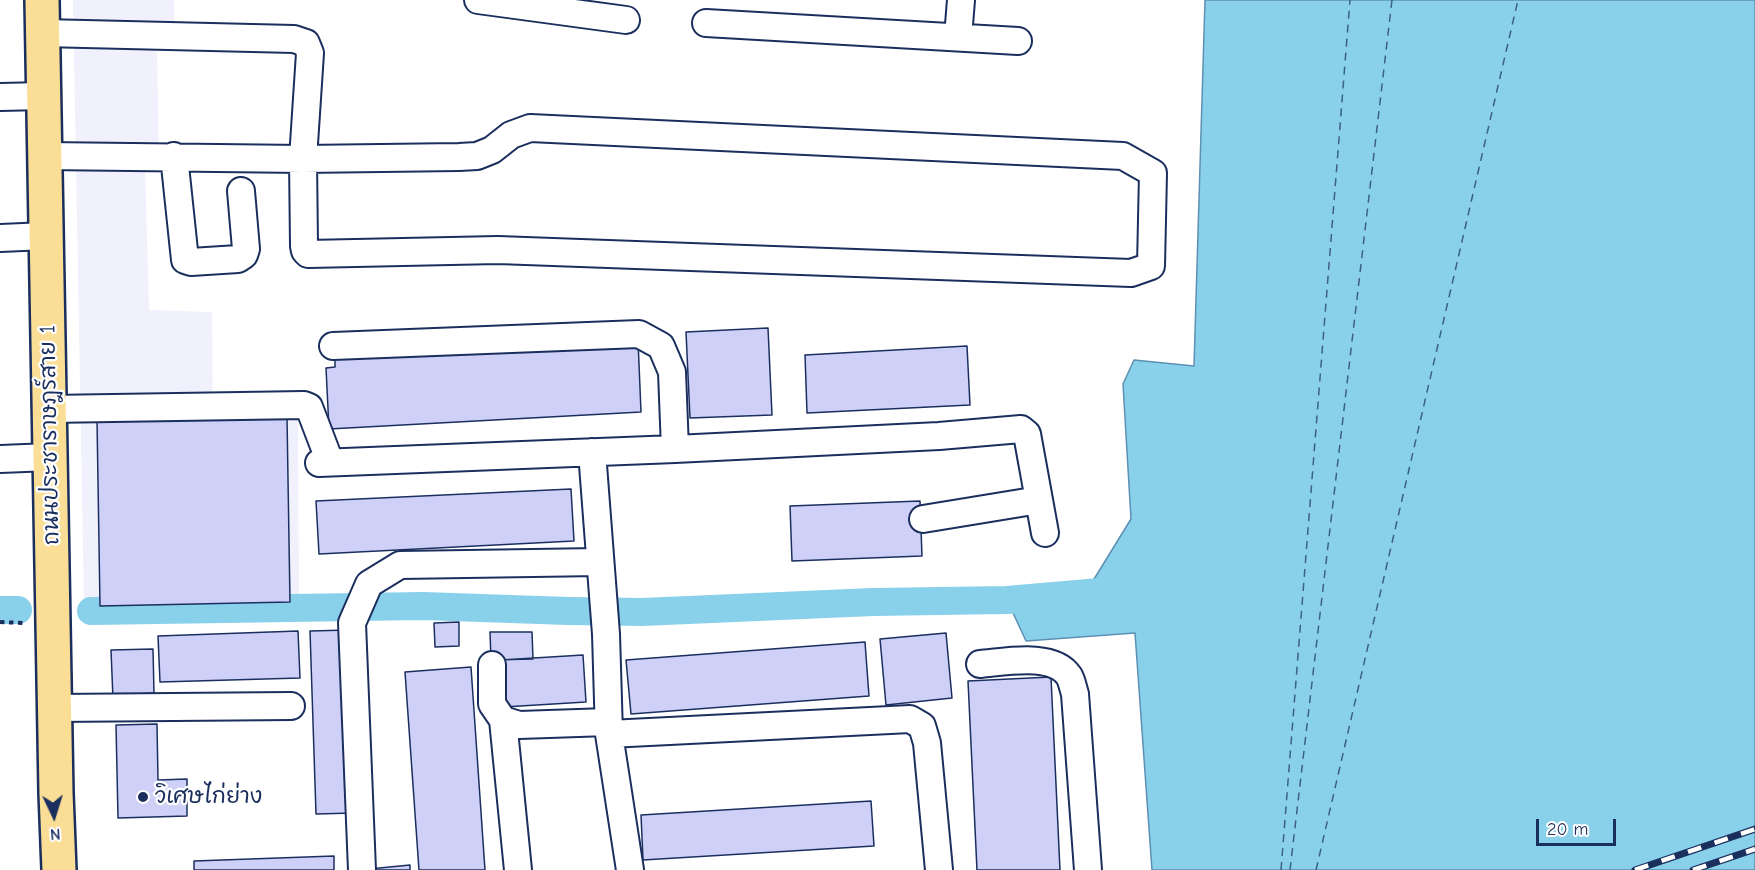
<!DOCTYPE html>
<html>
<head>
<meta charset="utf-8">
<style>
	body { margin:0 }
	#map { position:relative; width:1755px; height:870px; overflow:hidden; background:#fff; font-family:"Comic Neue",sans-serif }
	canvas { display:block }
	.north { position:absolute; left:24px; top:786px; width:60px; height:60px; -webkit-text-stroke:4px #fff; paint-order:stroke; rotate:176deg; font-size:16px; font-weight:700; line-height:24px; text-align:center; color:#1b2f5e }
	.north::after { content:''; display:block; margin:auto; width:21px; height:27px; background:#1b2f5e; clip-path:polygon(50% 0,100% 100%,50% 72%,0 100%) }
	.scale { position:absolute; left:1536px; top:819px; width:80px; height:27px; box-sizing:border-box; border:3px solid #1b2f5e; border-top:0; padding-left:8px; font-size:18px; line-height:21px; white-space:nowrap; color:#1b2f5e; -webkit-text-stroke:4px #fff; paint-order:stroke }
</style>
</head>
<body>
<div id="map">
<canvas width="1755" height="870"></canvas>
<div class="north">N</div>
<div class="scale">20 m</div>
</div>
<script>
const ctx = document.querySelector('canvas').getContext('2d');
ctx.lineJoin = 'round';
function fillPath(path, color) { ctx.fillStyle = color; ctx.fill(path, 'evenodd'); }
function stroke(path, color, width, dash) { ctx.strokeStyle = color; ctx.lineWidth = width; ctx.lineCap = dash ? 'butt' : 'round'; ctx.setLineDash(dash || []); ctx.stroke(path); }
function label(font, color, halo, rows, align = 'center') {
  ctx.font = font + ' "Comic Neue","Playpen Sans Thai",sans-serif'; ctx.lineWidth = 4.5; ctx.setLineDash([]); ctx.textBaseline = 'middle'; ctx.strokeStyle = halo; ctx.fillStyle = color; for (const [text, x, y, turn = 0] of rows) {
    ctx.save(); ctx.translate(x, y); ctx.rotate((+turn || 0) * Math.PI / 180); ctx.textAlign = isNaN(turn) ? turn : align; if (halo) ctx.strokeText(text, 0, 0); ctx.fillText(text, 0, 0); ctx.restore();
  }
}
fillPath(new Path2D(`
	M 73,0 L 174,0 L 175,49 L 157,50 L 159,165 L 145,165 L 149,310 L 212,312 L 213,413 L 298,413 L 299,602 L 84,605 Z`), '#f0f1fd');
const water = new Path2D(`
	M 1205,0 L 1755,0 L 1755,870 L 1152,870 L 1135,633 L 1026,641 L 1007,600 L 1027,608 L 1083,597 L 1131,519 L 1123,384 L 1134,360 L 1194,366 Z`);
fillPath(water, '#89d1ea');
stroke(water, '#5d90b2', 1.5);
stroke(new Path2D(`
	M 0,610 L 18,610
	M 91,611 L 423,606 L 568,611 L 642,612 L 873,602 L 1007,600 L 1123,590`), '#89d1ea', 28);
stroke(new Path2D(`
	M 1281,870 L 1350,0
	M 1290,870 L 1392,0
	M 1316,870 L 1518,0`), '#3c6088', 1.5, [8, 6]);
const building = new Path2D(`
	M 768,328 L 772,415 L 690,418 L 686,332 Z
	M 638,340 L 641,412 L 329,429 L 326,368 L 335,367 L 335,356 Z
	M 967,346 L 970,405 L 807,413 L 805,355 Z
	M 287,417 L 290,602 L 100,606 L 97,420 Z
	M 571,489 L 574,541 L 319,554 L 316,501 Z
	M 920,501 L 922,556 L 792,561 L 790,506 Z
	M 459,622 L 459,646 L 435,647 L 434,623 Z
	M 348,630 L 354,813 L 316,814 L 310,631 Z
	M 298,631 L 300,678 L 160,682 L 158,636 Z
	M 490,632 L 532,632 L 533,659 L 491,660 Z
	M 946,633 L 952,698 L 886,705 L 880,639 Z
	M 865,642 L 869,696 L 631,714 L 626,660 Z
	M 153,649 L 154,693 L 138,694 L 138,698 L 113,699 L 111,650 Z
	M 583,655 L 586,702 L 504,707 L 501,660 Z
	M 471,667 L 485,870 L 419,870 L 405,672 Z
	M 1051,677 L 1060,870 L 977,870 L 968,681 Z
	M 157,724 L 158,780 L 187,779 L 187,816 L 118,818 L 116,725 Z
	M 871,801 L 874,846 L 643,860 L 641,815 Z
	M 334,856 L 334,870 L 194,870 L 194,861 Z
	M 410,865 L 410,870 L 369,870 L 369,869 Z`);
fillPath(building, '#ced0f8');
stroke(building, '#1b2f5e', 1.5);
const minor = new Path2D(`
	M 478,0 L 626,20
	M 706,23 L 1018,41
	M 43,33 L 294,39 L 306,43 L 310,53 L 303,159 L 304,246 L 305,251 L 308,254 L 498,250 L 1131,273 L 1151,266 L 1153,173 L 1123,156 L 530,128 L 511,135 L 492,150 L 477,156 L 459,157 L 303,159 L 45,156
	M 958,37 L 961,0
	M 0,97 L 43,96
	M 174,156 L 185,260 L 191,262 L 238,259 L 244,255 L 246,249 L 241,191
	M 0,238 L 46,236
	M 333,346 L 639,334 L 661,346 L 672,372 L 675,449
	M 49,409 L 304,405 L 309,407 L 330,462
	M 592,452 L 606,634 L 609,734 L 630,870
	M 0,459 L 50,457
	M 319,463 L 675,449 L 939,436 L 1021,429 L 1027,434 L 1045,533
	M 923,519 L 1039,500
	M 980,664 C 1005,662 1053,652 1069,676 C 1072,681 1073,688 1075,694 L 1088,870
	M 492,665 L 492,704 L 503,720 L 519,725 L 608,722
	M 55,708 L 291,706
	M 503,720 L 518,870
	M 609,734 L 910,719 L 922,726 L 927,743 L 939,870
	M 362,870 L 352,623 L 369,584 L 400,565 L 599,562`);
const major = new Path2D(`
	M 42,0 L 56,793 L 59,870`);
stroke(minor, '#1b2f5e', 30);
stroke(major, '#1b2f5e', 38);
stroke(new Path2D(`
	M 0,622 L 23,623`), '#1b2f5e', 4, [4.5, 4.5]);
stroke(minor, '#fff', 26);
stroke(major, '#fbde96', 33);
const rail = new Path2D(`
	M 1635,870 L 1755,829
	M 1693,870 L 1755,849`);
stroke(rail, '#1b2f5e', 7);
stroke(rail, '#fff', 4.5, [14]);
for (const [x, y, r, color] of [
	[143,797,6,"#1b2f5e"]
]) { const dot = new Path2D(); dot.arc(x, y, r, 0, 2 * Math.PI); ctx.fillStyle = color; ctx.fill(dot); stroke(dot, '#fff', 2); }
label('22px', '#1b2f5e', '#fff', [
	["ถนนประชาราษฎร์สาย 1",50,435,-91]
]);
label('22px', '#1b2f5e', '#fff', [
	["วิเศษไก่ย่าง",155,797]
], 'left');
</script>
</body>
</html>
